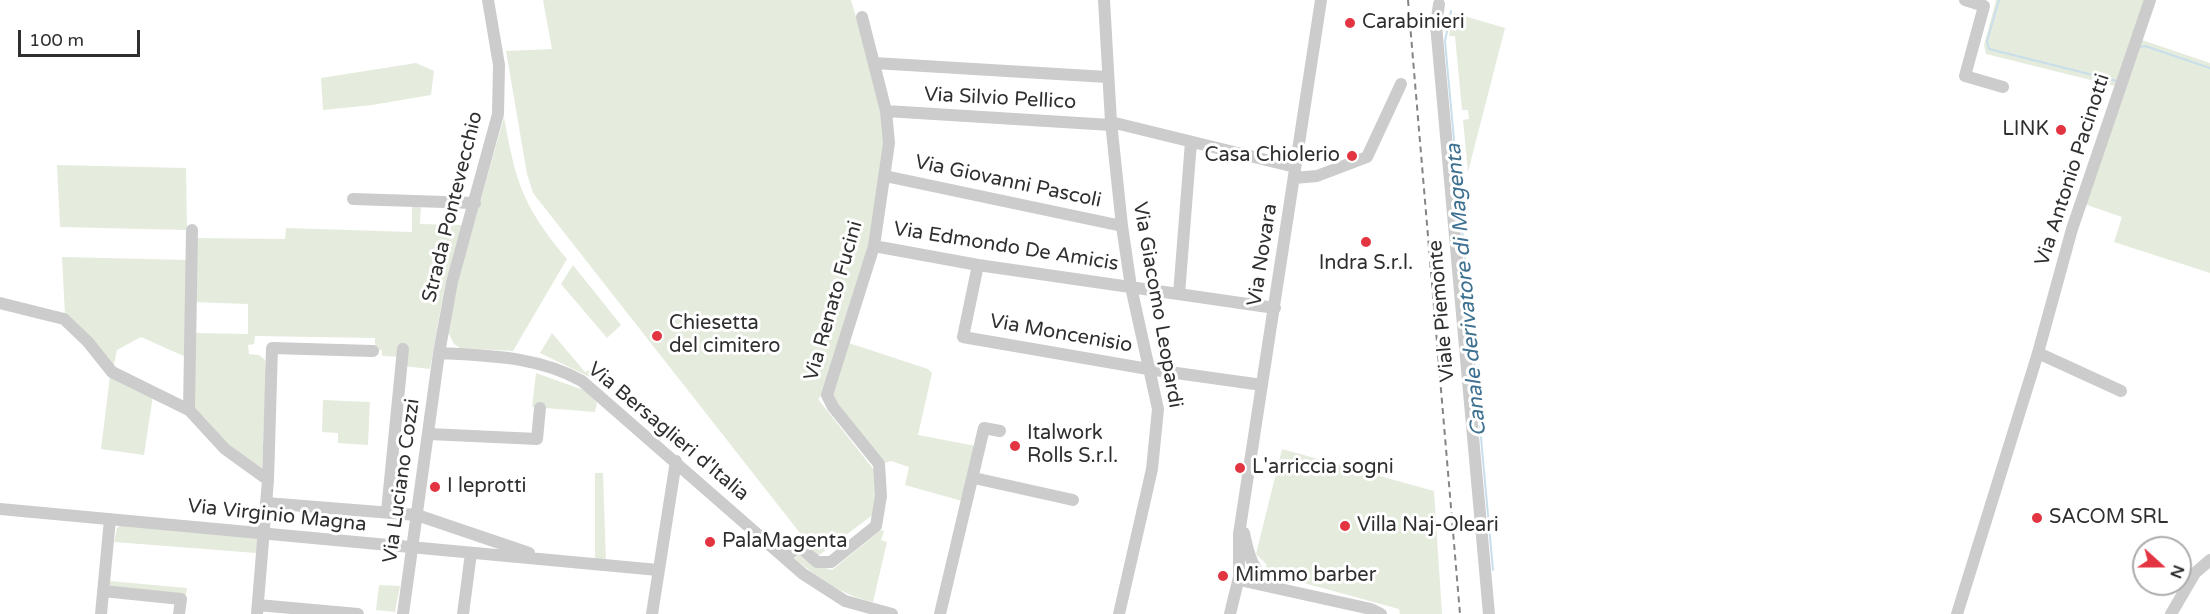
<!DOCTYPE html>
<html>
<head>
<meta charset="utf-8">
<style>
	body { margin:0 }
	#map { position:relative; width:2210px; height:614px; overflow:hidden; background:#fff; font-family:"Varela Round",sans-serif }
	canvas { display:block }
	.north { position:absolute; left:2132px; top:536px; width:60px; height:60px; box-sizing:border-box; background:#fff; border:2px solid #acacac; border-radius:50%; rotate:111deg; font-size:16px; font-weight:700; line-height:24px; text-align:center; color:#2f2f2f }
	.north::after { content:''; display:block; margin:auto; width:21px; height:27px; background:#e23441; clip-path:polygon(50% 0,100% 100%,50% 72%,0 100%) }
	.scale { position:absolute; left:18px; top:30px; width:122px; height:27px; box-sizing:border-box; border:3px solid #2f2f2f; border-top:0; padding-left:8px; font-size:18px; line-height:21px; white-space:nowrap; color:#2f2f2f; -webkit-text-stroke:4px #fff; paint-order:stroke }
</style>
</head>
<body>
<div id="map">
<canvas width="2210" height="614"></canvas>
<div class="north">N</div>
<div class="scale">100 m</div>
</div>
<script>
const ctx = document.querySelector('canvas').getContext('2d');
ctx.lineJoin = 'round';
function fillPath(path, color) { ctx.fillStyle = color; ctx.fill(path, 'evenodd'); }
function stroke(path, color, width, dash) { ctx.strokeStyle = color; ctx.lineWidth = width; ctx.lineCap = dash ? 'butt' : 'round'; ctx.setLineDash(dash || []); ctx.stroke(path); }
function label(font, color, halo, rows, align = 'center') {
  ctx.font = font + ' "Varela Round",sans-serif'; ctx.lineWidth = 6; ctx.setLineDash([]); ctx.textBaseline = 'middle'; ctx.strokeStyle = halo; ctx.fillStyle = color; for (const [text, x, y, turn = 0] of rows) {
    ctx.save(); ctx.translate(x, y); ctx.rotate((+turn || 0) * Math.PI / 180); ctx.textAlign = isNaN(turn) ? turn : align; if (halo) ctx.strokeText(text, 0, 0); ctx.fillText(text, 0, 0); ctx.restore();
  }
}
fillPath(new Path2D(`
	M 543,0 L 851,0 L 882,106 L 886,148 L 872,241 L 824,393 L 818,399 L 878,475 L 874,514 L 818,556 L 533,193 L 527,174 L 506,51 L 552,49 Z
	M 1996,0 L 2147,0 L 2119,87 L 1986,54 L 1984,45 Z
	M 1454,13 L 1505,28 L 1468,172 L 1463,120 L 1469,119 L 1468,110 L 1462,110 L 1455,36 L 1449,36 Z
	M 2142,40 L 2210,63 L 2210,273 L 2114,242 L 2122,217 L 2084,204 Z
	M 416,63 L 434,71 L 431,95 L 372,105 L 323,110 L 321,78 Z
	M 504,117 C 516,184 523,206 567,259 L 513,351 L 460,348 L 454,344 L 448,332 L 458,281 Z
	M 57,165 L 186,168 L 187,230 L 60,227 Z
	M 412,205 L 421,205 L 420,224 L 462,225 L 445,285 L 430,369 L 403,366 L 403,357 L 382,356 L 382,350 L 375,350 L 375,338 L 255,336 L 254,344 L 248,345 L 249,354 L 259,355 L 265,360 L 266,371 L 262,472 L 229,447 L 205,418 L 190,409 L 194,333 L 248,334 L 248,304 L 194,302 L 194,238 L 285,239 L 286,228 L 412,232 Z
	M 62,257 L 187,260 L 188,358 L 141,337 L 117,350 L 113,369 L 65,315 Z
	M 573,265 L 621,325 L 607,338 L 561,284 Z
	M 552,333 L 585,372 L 589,370 L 598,381 L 540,353 Z
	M 849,343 L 928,369 L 932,373 L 918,435 L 976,446 L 962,501 L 905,485 L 909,467 L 891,461 L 885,463 L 831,397 Z
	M 536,373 L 589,392 L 597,403 L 595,412 L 532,407 Z
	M 110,376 L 153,395 L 144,455 L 101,449 Z
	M 323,400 L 370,402 L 368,445 L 338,443 L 338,433 L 322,432 Z
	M 1282,449 L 1434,491 L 1442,614 L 1400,614 L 1399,609 L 1271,574 L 1272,571 L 1265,567 L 1267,565 L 1256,554 Z
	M 595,473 L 603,473 L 606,563 L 595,561 Z
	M 121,525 L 259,537 L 256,553 L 114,542 L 117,528 Z
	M 881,530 L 884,531 L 881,540 L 887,542 L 873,602 C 842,595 819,579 795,559 L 799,553 L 813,564 L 832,570 Z
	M 109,581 L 187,588 L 186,595 L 110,586 Z
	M 379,585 L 400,586 L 395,612 L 376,610 Z`), '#e5ecdd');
stroke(new Path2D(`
	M 1999,0 L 1987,41 L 1989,49 L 2117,81
	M 1451,11 L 1445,41 L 1493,570
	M 2139,47 L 2145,46 L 2210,68`), '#c9deeb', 2);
stroke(new Path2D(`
	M 1104,0 L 1111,122 L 1122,226 L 1131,287 L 1158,409 L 1152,469 L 1119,614
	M 1965,0 L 1984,6 L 1965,76 L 2003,87
	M 1439,4 L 1436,25 L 1489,614
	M 874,63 L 1107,77
	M 886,111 L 1111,125
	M 1111,122 L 1295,167
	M 885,176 L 1122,226
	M 1294,178 L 1317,176 L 1367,157 L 1401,84
	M 353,199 L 475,203
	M 874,246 L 978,265 L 1275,308
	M 978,265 L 963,337 L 1148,369 L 1262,385
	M 1179,294 L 1191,142
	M 0,303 L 64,319 L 88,342 L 112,372 L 189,410 L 225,449 L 268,480
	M 439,353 C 490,356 537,356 582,381 L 803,574 L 845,601 L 892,614
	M 2038,353 L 2121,391
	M 189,410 L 192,230
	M 429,434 L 537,439 L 540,408
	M 974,478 L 1073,500
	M 266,503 L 417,515 L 529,553
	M 0,509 L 658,570
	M 387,511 L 403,349
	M 1244,533 C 1248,553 1253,573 1271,584
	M 785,558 L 799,546 L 817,562 L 831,562 L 876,526 L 881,496 L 879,464 L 833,407 L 827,395 L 874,246 L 889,143 L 886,111 L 862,17
	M 1239,577 L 1244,581 L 1371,609 L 1381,614
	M 103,591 L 181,599 L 179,614
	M 258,605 L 358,614
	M 101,614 L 110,519
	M 257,614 L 268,480 L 272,348 L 373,351
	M 403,614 L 439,353 L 452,282 L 498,114 L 499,65 L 488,0
	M 463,614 L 471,553
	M 652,614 L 676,461
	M 940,614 L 984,428 L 1000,431
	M 1230,614 L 1239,577 L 1239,534 L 1321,0
	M 1957,614 L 2038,353 L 2072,229 L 2150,0
	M 2171,614 L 2195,573 L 2210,560`), '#ccc', 12);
stroke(new Path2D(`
	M 1408,0 L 1460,614`), '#848484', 2, [6, 4.5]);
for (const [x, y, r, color] of [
	[1350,23,6,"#e23441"],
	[2061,130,6,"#e23441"],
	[1352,156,6,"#e23441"],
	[1366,242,6,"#e23441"],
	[657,336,6,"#e23441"],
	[1015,446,6,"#e23441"],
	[1240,468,6,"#e23441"],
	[435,487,6,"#e23441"],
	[2037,518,6,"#e23441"],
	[1345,526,6,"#e23441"],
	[710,542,6,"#e23441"],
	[1223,576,6,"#e23441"]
]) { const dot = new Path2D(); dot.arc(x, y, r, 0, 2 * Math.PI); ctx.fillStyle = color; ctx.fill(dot); stroke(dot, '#fff', 2); }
label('20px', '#2f2f2f', '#fff', [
	["Carabinieri",1362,23],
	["LINK",2049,130,"right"],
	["Casa Chiolerio",1340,156,"right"],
	["Indra S.r.l.",1366,264,"center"],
	["Chiesetta",669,324],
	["del cimitero",669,347],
	["Italwork",1027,434],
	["Rolls S.r.l.",1027,457],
	["L'arriccia sogni",1252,468],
	["I leprotti",447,487],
	["SACOM SRL",2049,518],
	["Villa Naj-Oleari",1357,526],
	["PalaMagenta",722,542],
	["Mimmo barber",1235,576]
], 'left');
label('20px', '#2f2f2f', '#fff', [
	["Via Silvio Pellico",1000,99,3],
	["Via Antonio Pacinotti",2073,170,-72],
	["Via Giovanni Pascoli",1008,182,12],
	["Strada Pontevecchio",453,207,-76],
	["Via Edmondo De Amicis",1006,247,9],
	["Via Novara",1263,255,-81],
	["Via Renato Fucini",834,301,-74],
	["Via Giacomo Leopardi",1157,305,80],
	["Viale Piemonte",1442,311,-95],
	["Via Moncenisio",1061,334,10],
	["Via Bersaglieri d'Italia",668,432,40],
	["Via Luciano Cozzi",402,481,-82],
	["Via Virginio Magna",277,516,6]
]);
label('italic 21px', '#3e7090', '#fff', [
	["Canale derivatore di Magenta",1467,290,-95]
]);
</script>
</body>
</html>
